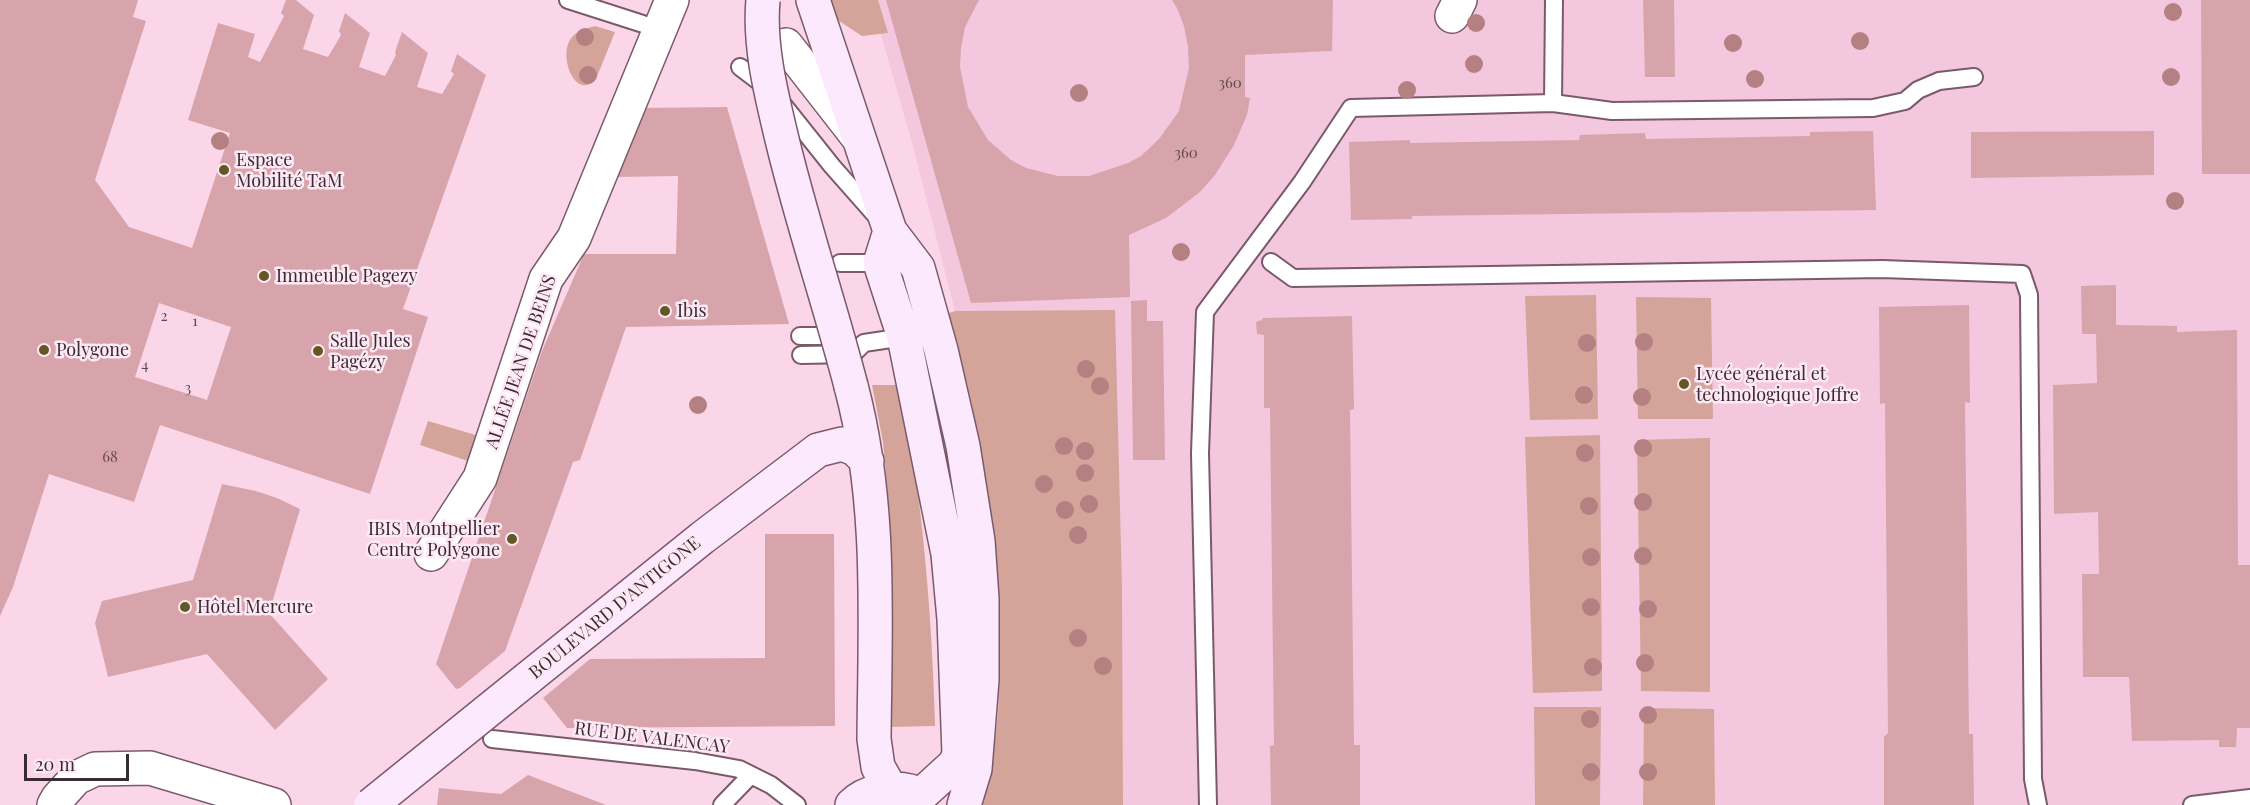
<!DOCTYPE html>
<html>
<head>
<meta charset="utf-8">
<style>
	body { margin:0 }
	#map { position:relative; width:2250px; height:805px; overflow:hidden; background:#fbd6e8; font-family:"Playfair Display",serif }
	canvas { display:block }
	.scale { position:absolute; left:24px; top:754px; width:105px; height:27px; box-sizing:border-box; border:3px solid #392b33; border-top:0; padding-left:8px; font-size:18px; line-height:21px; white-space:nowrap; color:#392b33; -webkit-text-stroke:4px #fee8f3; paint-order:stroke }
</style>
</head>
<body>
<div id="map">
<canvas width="2250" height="805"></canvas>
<div class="scale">20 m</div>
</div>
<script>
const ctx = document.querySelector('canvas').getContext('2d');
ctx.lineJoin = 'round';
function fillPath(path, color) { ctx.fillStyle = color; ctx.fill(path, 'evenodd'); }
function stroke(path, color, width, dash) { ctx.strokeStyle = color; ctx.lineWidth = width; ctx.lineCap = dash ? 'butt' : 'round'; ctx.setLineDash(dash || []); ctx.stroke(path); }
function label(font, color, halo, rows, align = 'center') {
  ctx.font = font + ' "Playfair Display",serif'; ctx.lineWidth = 5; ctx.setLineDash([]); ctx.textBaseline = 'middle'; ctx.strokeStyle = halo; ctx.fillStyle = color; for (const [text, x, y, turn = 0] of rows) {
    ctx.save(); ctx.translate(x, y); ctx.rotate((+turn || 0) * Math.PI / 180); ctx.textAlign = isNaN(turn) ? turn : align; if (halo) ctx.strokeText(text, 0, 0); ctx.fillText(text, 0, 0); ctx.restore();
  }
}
fillPath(new Path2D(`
	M 871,0 L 2250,0 L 2250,805 L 1123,805 L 1122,586 L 1114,310 L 955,311 L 913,146 Z`), '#f3c7dd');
fillPath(new Path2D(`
	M 830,0 L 878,0 L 888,33 L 862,36 L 836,19 Z
	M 595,26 L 615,32 L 596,79 C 575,103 556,52 573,36 C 578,30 588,28 595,26 Z
	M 1596,295 L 1598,419 L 1530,420 L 1525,296 Z
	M 1636,297 L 1711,298 L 1713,419 L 1638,419 Z
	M 1115,310 L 1122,586 L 1123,805 L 982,805 C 1012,702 999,574 982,469 C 977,443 975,414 968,388 C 962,363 952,339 943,315 L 955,311 Z
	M 872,385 L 897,385 C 905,424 914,463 919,502 C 928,576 933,651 935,726 L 888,727 L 890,516 L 883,442 Z
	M 428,421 L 479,436 L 471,462 L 420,445 Z
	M 1600,435 L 1602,691 L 1533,693 L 1525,437 Z
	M 1710,438 L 1710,692 L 1641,691 L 1637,440 Z
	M 1534,707 L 1601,707 L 1600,805 L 1535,805 Z
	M 1644,708 L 1714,709 L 1715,805 L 1643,805 Z`), '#d4a49a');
fillPath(new Path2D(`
	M 0,0 L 138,0 L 133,17 L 146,21 L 95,180 L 129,227 L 192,248 L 230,133 L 188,120 L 218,23 L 255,34 L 248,57 L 260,62 L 284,16 L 281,13 L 286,0 L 296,0 L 314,15 L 303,49 L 328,57 L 341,35 L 339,31 L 345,13 L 370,33 L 359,67 L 385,76 L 396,55 L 395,52 L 402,32 L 428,53 L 417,87 L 442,94 L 454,74 L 451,71 L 457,54 L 486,75 L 403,309 L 428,317 L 370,494 L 160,425 L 134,502 L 49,474 L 13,587 L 0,616 ZM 159,303 L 231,327 L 207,400 L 135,377 Z
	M 886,0 L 979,0 L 965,27 L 961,48 L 960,67 L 968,107 L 988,140 L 1011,160 L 1026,168 L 1058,176 L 1089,176 L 1128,163 L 1141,156 L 1159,139 L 1179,111 L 1189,68 L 1188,47 L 1184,26 L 1177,8 L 1172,0 L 1333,0 L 1332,51 L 1245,55 L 1245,97 L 1250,98 L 1247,115 L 1234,145 L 1215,175 L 1200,192 L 1166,218 L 1129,235 L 1130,297 L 971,303 Z
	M 1643,0 L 1674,0 L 1675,77 L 1645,77 Z
	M 2201,0 L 2250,0 L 2250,174 L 2202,174 Z
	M 727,107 L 789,324 L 626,327 L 580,460 L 573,462 L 505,651 L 460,688 L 456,689 L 436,664 L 542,351 L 584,254 L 676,254 L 678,176 L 614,177 L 637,108 Z
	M 1873,131 L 1876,210 L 1412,216 L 1412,219 L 1351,220 L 1349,142 L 1410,140 L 1410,143 L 1579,140 L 1580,135 L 1645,133 L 1646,139 L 1810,136 L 1810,132 Z
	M 2154,131 L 2154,175 L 1971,178 L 1971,132 Z
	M 2116,285 L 2116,325 L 2177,326 L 2177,332 L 2237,330 L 2238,565 L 2250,565 L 2250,728 L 2237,728 L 2236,747 L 2219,747 L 2219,740 L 2132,741 L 2129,677 L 2083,677 L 2082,574 L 2099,574 L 2098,512 L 2054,514 L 2053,385 L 2097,383 L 2096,334 L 2082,334 L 2081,286 Z
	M 1147,300 L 1147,321 L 1163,321 L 1165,460 L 1133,460 L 1131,301 Z
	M 1969,305 L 1970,403 L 1965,402 L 1969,734 L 1973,734 L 1974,805 L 1884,805 L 1884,737 L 1888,733 L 1885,403 L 1880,404 L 1879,307 Z
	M 1352,316 L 1354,409 L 1350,410 L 1354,745 L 1360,745 L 1360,805 L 1271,805 L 1270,746 L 1274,745 L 1270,408 L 1264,408 L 1264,335 L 1257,334 L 1256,322 L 1262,320 L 1263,318 Z
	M 222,484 L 256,491 L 277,498 L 300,509 L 269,613 L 328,679 L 275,730 L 207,654 L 108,677 L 95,623 L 102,601 L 193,580 Z
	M 765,534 L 834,534 L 835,726 L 567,728 L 543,698 L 590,659 L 765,658 Z
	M 528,775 L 606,805 L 437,805 L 439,788 L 501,794 Z`), '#d8a4ac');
const lane = new Path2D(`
	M 568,0 L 643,24
	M 740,67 L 773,92 L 832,166 L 877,217
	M 1553,103 L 1554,0
	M 1271,262 L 1293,278 L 1882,269 L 2022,274 L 2029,295 L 2033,779 L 2038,805
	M 840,263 L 880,263
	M 800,336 L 841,336
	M 801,355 L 853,354 L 864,343 L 904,337 L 909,339
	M 492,739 L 695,761 L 739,769 L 771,785 L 797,805
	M 722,805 L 751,775
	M 1208,805 L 1200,453 L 1205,312 L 1302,182 L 1351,108 L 1553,103 L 1612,111 L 1873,108 L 1905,101 L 1918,90 L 1939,81 L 1974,77
	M 2192,805 L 2250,798`);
const street = new Path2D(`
	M 1452,16 L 1460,0
	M 786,45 L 857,136
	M 431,554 L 480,478 L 546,279 L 574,238 L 672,0
	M 54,805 L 58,798 L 76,778 L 95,769 L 150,768 L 274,805`);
const secondary = new Path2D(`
	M 813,0 L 890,231 L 918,268 L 941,350 L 963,446 L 978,541 L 982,599 L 982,680 L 975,769 L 964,805
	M 890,231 L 880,263 L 904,337 L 948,554 L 954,619 L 959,754 L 955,764 L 921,795
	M 851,386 C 882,502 875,620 874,739 L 878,767 L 890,788
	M 527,679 L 702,538 L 818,450 L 842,444 L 855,449 L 867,461
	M 852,805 C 866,791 892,786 910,791`);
stroke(lane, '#7a5a6a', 20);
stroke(street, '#7a5a6a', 36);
stroke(secondary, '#7a5a6a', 36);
stroke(lane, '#fff', 16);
stroke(street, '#fff', 33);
stroke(secondary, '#fce9fd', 33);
const secondaryBridge = new Path2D(`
	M 763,0 C 759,43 770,89 780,131 C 800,217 829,301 851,386
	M 371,805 L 527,679`);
stroke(secondaryBridge, '#7a5a6a', 36, []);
stroke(secondaryBridge, '#fce9fd', 33);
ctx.fillStyle = '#b48082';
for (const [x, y] of [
	[2173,12],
	[1476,23],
	[585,37],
	[1860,41],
	[1733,43],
	[1474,64],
	[588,75],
	[2171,77],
	[1755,79],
	[1407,90],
	[1079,93],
	[220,141],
	[2175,201],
	[1181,252],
	[1644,342],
	[1587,343],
	[1086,369],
	[1100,386],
	[1584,395],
	[1642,397],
	[698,405],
	[1064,446],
	[1643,448],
	[1085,451],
	[1585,453],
	[1085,473],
	[1044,484],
	[1643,502],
	[1089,504],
	[1589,506],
	[1065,510],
	[1078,535],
	[1643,556],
	[1591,557],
	[1591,607],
	[1648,609],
	[1078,638],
	[1645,663],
	[1103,666],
	[1593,667],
	[1648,715],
	[1590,719],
	[1591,772],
	[1648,772]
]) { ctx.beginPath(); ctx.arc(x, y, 9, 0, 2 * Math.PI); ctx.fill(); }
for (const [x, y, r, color] of [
	[224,170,6,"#635825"],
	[264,276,6,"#635825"],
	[665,311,6,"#635825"],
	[44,350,6,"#635825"],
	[318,351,6,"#635825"],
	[1684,384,6,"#635825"],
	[512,539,6,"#635825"],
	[185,607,6,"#635825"]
]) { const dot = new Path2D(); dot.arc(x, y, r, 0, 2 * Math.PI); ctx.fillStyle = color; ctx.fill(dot); stroke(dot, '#fee8f3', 2); }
label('15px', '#614951', null, [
	["360",1230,83],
	["360",1186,153],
	["2",164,316],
	["1",195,321],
	["4",145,365],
	["3",188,388],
	["68",110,457]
]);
label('18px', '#392b33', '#fee8f3', [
	["Espace",236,160],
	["Mobilité TaM",236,181],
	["Immeuble Pagezy",276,276],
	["Ibis",677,311],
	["Salle Jules",330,341],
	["Pagézy",330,362],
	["Polygone",56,350],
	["Lycée général et",1696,374],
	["technologique Joffre",1696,395],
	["IBIS Montpellier",500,529,"right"],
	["Centre Polygone",500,550,"right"],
	["Hôtel Mercure",197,607]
], 'left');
label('18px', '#392b33', '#fee8f3', [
	["ALLÉE JEAN DE BEINS",521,362,-71],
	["BOULEVARD D'ANTIGONE",615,608,-39],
	["RUE DE VALENCAY",652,738,7]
]);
</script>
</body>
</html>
